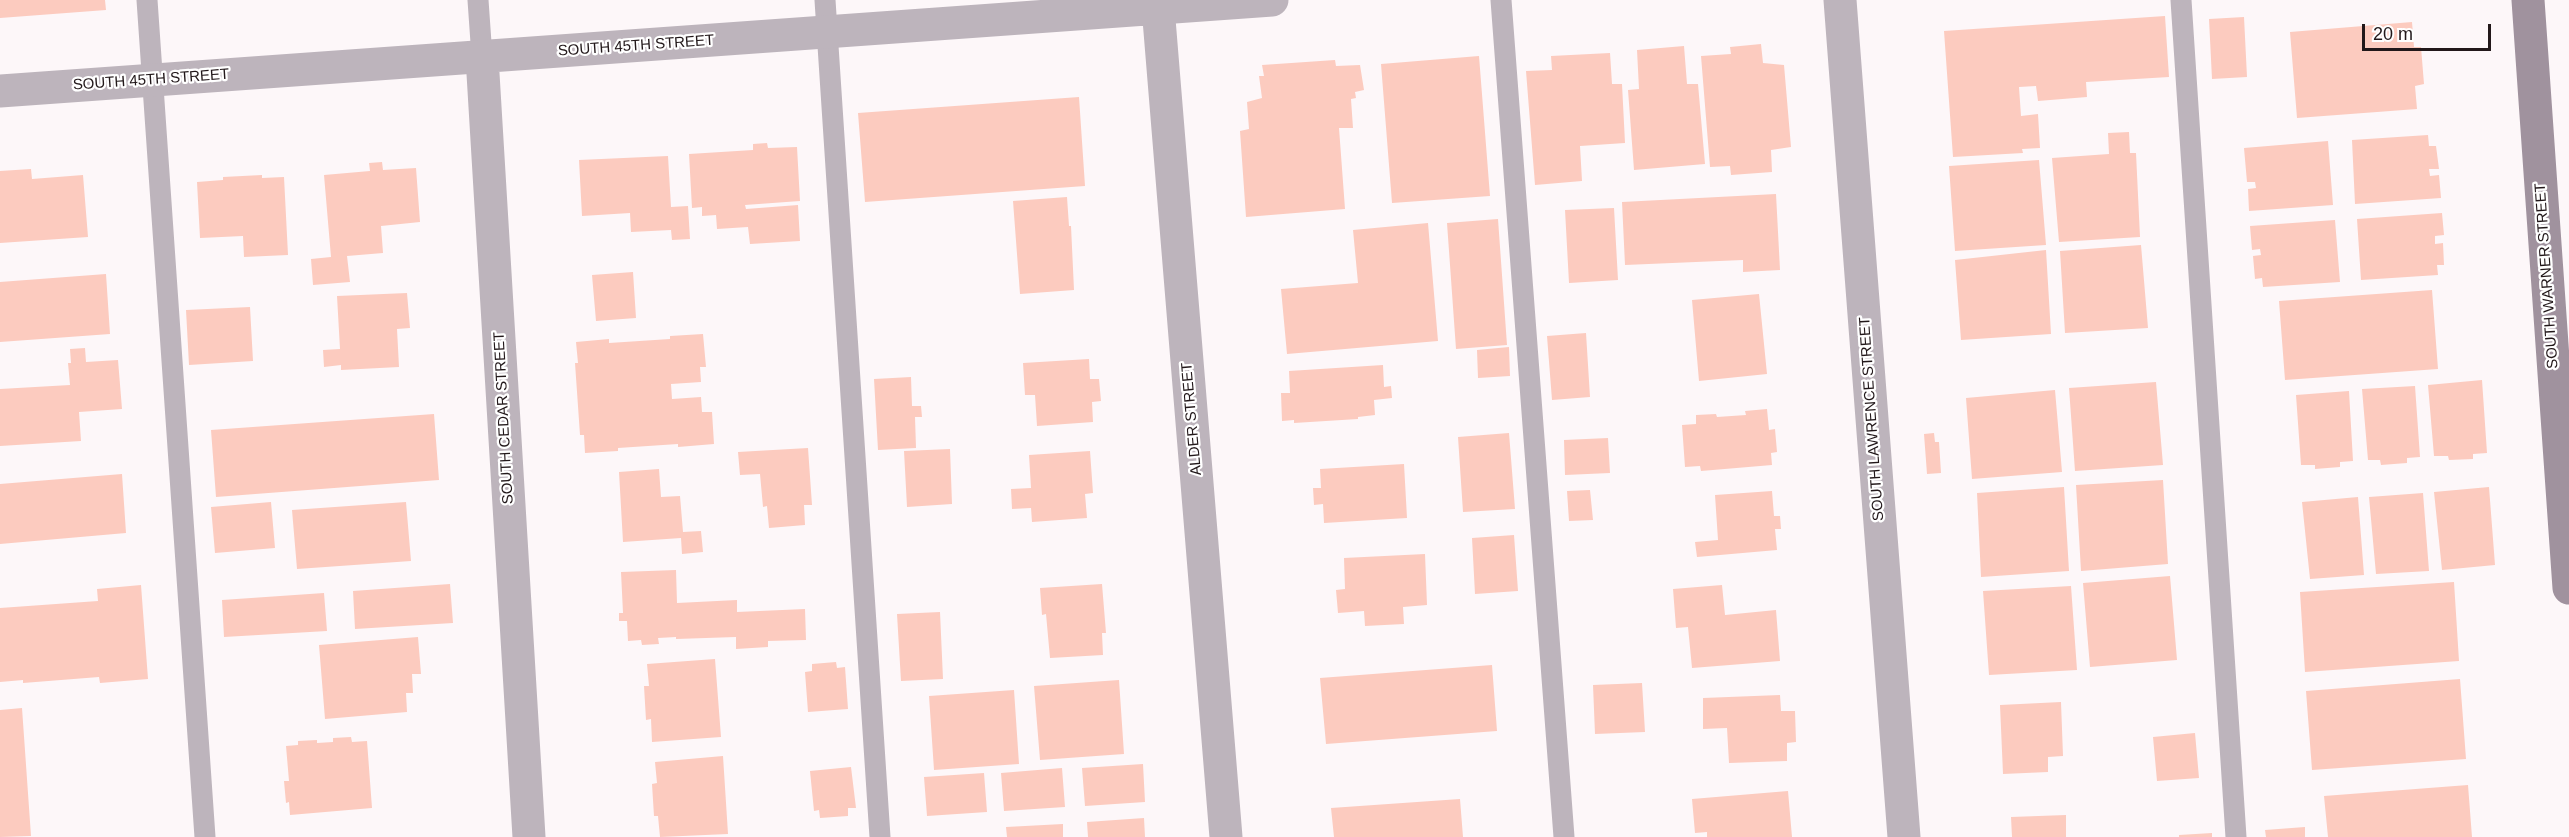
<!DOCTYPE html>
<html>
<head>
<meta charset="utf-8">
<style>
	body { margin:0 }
	#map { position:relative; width:2569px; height:837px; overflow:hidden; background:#fdf7f9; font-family:Helvetica,sans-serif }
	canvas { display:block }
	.scale { position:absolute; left:2362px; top:24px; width:129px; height:27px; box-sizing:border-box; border:3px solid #22181a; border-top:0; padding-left:8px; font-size:18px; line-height:21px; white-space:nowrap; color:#22181a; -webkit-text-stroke:4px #fff; paint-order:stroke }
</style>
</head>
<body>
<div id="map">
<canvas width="2569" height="837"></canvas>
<div class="scale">20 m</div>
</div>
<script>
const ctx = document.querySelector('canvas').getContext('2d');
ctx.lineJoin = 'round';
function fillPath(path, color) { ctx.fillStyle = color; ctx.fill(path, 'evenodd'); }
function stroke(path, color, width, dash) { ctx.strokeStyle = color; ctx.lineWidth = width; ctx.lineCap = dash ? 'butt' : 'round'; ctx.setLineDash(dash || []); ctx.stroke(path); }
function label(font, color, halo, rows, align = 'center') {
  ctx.font = font + ' Helvetica,sans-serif'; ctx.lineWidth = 4.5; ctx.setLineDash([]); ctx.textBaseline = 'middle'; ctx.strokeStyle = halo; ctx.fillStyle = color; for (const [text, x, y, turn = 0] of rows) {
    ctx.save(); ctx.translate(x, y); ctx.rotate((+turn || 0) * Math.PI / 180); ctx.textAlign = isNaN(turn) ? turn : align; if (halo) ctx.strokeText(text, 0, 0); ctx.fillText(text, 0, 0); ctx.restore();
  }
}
fillPath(new Path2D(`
	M 0,0 L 105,0 L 106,10 L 0,18 Z
	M 2165,16 L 2169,77 L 2086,82 L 2087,97 L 2038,101 L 2036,86 L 2019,87 L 2021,116 L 2038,114 L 2040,148 L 2022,149 L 2023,153 L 1953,157 L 1944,31 Z
	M 2244,17 L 2247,77 L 2212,79 L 2209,19 Z
	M 2412,22 L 2414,47 L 2421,47 L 2424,84 L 2415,86 L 2417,109 L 2297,118 L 2290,32 Z
	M 1761,44 L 1763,63 L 1784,65 L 1791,147 L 1771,150 L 1772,172 L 1731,175 L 1730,166 L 1710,167 L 1701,56 L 1731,54 L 1730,47 Z
	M 1684,46 L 1687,84 L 1698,84 L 1705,164 L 1634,170 L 1628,90 L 1639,89 L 1637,50 Z
	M 1610,53 L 1612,84 L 1622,84 L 1625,143 L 1580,146 L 1582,181 L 1535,185 L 1526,71 L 1552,70 L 1551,56 Z
	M 1479,56 L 1490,196 L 1392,203 L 1381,64 Z
	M 1335,60 L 1336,66 L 1360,65 L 1364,90 L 1355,92 L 1356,98 L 1351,99 L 1353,128 L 1339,128 L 1345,209 L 1246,217 L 1240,131 L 1249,129 L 1247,102 L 1262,98 L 1259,76 L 1264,76 L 1262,65 Z
	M 1079,97 L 1085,186 L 865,202 L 858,113 Z
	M 2129,132 L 2130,153 L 2136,153 L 2140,237 L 2059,242 L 2052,158 L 2109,154 L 2108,133 Z
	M 2428,135 L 2429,146 L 2436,146 L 2439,169 L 2429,169 L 2430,176 L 2439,175 L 2441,198 L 2355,204 L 2352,140 Z
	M 2328,141 L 2333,205 L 2249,211 L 2248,189 L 2256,188 L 2255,182 L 2247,182 L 2244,148 Z
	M 767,143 L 768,148 L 797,147 L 800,201 L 745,205 L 746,209 L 798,205 L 800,241 L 750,244 L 748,227 L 717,229 L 716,215 L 702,216 L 702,207 L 692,208 L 689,154 L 753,150 L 753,144 Z
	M 668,156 L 671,207 L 688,206 L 690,239 L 672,240 L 671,230 L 631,232 L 630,213 L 582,216 L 579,160 Z
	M 2039,160 L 2046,245 L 1955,251 L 1949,166 Z
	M 382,162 L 383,170 L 416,168 L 420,222 L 381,226 L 383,253 L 347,256 L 350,282 L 313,285 L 311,259 L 331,257 L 324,175 L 370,171 L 369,163 Z
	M 31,169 L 32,179 L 83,175 L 88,237 L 0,243 L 0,171 Z
	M 262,175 L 262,178 L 284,177 L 288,255 L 244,257 L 243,236 L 200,238 L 197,182 L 223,180 L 223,177 Z
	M 1776,194 L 1780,270 L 1743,272 L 1743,260 L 1625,265 L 1622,202 Z
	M 1067,197 L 1069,226 L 1071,226 L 1074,290 L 1020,294 L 1013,201 Z
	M 1614,208 L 1618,280 L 1569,283 L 1565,210 Z
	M 2442,213 L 2444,235 L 2435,236 L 2435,244 L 2443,243 L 2444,265 L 2437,265 L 2438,275 L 2361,280 L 2357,219 Z
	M 1498,219 L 1507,345 L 1456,349 L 1447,223 Z
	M 2335,220 L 2340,282 L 2263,287 L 2262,278 L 2255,279 L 2253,256 L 2261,255 L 2260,249 L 2252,250 L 2250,226 Z
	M 1428,223 L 1438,341 L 1287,354 L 1281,289 L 1358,283 L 1353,230 Z
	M 2141,245 L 2148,328 L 2065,333 L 2060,251 Z
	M 2046,250 L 2051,334 L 1961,340 L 1955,260 Z
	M 633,272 L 636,318 L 596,321 L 592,275 Z
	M 106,274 L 110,334 L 0,342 L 0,282 Z
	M 2432,290 L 2438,369 L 2285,380 L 2279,301 Z
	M 407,293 L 410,328 L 397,329 L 399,367 L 341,370 L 341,365 L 324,367 L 323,350 L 340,349 L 337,296 Z
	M 1759,294 L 1767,374 L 1699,381 L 1692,300 Z
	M 250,307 L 253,361 L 189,365 L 186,310 Z
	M 1586,333 L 1590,397 L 1552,400 L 1547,336 Z
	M 703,334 L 706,367 L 700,367 L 701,382 L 671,384 L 672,399 L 701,397 L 702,412 L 712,412 L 714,444 L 678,447 L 678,444 L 618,448 L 618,451 L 585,453 L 584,435 L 580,435 L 575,363 L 578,363 L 576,342 L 609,339 L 609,343 L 670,339 L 670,336 Z
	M 1509,347 L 1510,376 L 1478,378 L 1477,350 Z
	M 85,348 L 86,362 L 118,360 L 122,409 L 79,412 L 81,441 L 0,446 L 0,389 L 70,385 L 68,363 L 71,363 L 70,349 Z
	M 1089,359 L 1090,379 L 1099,379 L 1101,401 L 1092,402 L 1093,422 L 1037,426 L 1035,395 L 1025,395 L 1023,363 Z
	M 1383,365 L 1384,387 L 1391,386 L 1392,398 L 1374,400 L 1375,415 L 1358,417 L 1358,419 L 1294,423 L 1294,420 L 1282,421 L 1281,393 L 1290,393 L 1289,371 Z
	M 911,377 L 912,406 L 921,406 L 922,417 L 915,417 L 916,448 L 878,450 L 874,379 Z
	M 2482,380 L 2487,453 L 2473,454 L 2473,459 L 2449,460 L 2448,456 L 2434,456 L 2428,385 Z
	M 2156,382 L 2163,465 L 2075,471 L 2069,388 Z
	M 2415,386 L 2420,457 L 2407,458 L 2407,463 L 2381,465 L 2380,460 L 2368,460 L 2362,389 Z
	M 2055,390 L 2062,472 L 1972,479 L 1966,398 Z
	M 2349,391 L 2353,461 L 2340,462 L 2340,467 L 2315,469 L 2315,465 L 2301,465 L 2296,395 Z
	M 1767,409 L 1769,430 L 1775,429 L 1777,452 L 1771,453 L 1772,465 L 1701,471 L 1700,466 L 1685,467 L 1682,425 L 1696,424 L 1696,415 L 1716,414 L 1717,417 L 1746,415 L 1745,411 Z
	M 434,414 L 439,480 L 216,497 L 211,430 Z
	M 1509,433 L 1515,509 L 1463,512 L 1458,437 Z
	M 1934,433 L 1935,442 L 1939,442 L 1941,473 L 1927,474 L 1924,434 Z
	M 1608,438 L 1610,473 L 1565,475 L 1564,440 Z
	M 808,448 L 812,505 L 804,505 L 805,525 L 769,528 L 767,506 L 763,507 L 760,474 L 740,475 L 738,452 Z
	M 950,449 L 952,504 L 907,507 L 904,451 Z
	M 1090,451 L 1093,493 L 1085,494 L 1087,518 L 1032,522 L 1031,508 L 1012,509 L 1011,489 L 1031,488 L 1029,455 Z
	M 1404,464 L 1407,518 L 1324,523 L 1323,504 L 1314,505 L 1313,488 L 1321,488 L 1320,469 Z
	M 659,469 L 661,497 L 680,496 L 683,532 L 701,531 L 703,552 L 682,554 L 681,538 L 623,542 L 619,472 Z
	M 122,474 L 126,533 L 0,544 L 0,484 Z
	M 2163,480 L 2168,564 L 2081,571 L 2076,485 Z
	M 2064,487 L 2069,571 L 1981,577 L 1977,493 Z
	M 2489,487 L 2495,565 L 2442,570 L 2434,492 Z
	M 1590,490 L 1593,520 L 1569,521 L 1567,491 Z
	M 1772,491 L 1774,516 L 1780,516 L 1781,529 L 1775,529 L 1777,550 L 1697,557 L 1695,542 L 1718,540 L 1715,495 Z
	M 2423,493 L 2429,571 L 2376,574 L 2369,497 Z
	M 2358,497 L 2364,575 L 2310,579 L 2302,502 Z
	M 271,502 L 275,548 L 215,553 L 211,507 Z
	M 406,502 L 411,561 L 297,569 L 292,510 Z
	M 1514,535 L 1518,591 L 1475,594 L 1472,538 Z
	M 1425,554 L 1427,605 L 1403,607 L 1404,624 L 1365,626 L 1364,611 L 1338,613 L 1336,590 L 1345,589 L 1344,558 Z
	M 676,570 L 677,603 L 737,600 L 737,612 L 805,609 L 806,640 L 768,641 L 768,647 L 736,649 L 736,637 L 676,639 L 676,637 L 658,638 L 659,644 L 642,645 L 641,640 L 628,641 L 627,621 L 619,621 L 619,613 L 623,613 L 621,572 Z
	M 2170,576 L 2177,660 L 2090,667 L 2083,583 Z
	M 2454,582 L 2459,661 L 2305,672 L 2300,592 Z
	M 450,584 L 453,623 L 355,629 L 353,591 Z
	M 1102,584 L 1106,633 L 1102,633 L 1103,655 L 1050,658 L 1046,614 L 1042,615 L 1040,588 Z
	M 141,585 L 148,679 L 100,683 L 99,677 L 23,683 L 23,680 L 0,682 L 0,608 L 98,601 L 97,589 Z
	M 1722,585 L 1725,615 L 1776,610 L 1780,661 L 1692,668 L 1688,627 L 1676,628 L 1673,589 Z
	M 2071,586 L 2077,670 L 1989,675 L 1983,591 Z
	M 324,593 L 327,631 L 224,637 L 222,600 Z
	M 940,612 L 943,679 L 901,681 L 897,614 Z
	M 418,637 L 421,674 L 412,674 L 413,693 L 406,693 L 407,712 L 325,719 L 319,645 Z
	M 715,659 L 721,737 L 652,742 L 651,719 L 646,720 L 644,686 L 649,686 L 647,664 Z
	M 836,662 L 837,668 L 845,667 L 848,709 L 808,712 L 805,672 L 812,671 L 812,664 Z
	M 1492,665 L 1497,731 L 1326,744 L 1320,678 Z
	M 2460,679 L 2466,759 L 2312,770 L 2306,691 Z
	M 1119,680 L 1124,754 L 1040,760 L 1034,686 Z
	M 1642,683 L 1645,732 L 1595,734 L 1593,685 Z
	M 1014,690 L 1019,764 L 934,770 L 929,696 Z
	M 1780,695 L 1781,711 L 1795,711 L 1796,742 L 1787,743 L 1787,761 L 1729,763 L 1727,728 L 1703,729 L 1703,698 Z
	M 2061,702 L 2063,756 L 2048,757 L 2048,772 L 2003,774 L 2000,705 Z
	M 22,708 L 31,836 L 0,837 L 0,710 Z
	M 2195,733 L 2199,778 L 2157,781 L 2153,737 Z
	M 351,737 L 352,742 L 367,741 L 372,808 L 290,815 L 289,802 L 286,803 L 284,781 L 289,781 L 286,746 L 298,745 L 298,741 L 317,740 L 317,743 L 333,742 L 333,738 Z
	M 723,756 L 728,834 L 660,837 L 658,816 L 654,816 L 652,784 L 657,783 L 655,762 Z
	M 1143,764 L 1145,802 L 1085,806 L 1082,768 Z
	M 851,767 L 856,808 L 848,808 L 848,816 L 820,818 L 819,810 L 814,811 L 810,771 Z
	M 1062,768 L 1065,807 L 1004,811 L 1001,773 Z
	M 984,773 L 987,812 L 927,816 L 924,777 Z
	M 2468,785 L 2472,837 L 2328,837 L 2324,796 Z
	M 1788,791 L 1792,837 L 1707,837 L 1707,832 L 1695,833 L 1692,799 Z
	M 1460,799 L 1463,837 L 1334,837 L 1331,808 Z
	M 2066,815 L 2066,837 L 2012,837 L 2011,817 Z
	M 1144,818 L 1145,837 L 1088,837 L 1087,822 Z
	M 1063,824 L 1063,837 L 1007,837 L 1006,827 Z
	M 2305,827 L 2305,837 L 2266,837 L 2265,830 Z
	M 2212,833 L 2212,837 L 2179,837 L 2179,835 Z`), '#fccbbf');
stroke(new Path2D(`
	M 147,0 L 205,837
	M 478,0 L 482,57
	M 825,0 L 880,837
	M 1501,0 L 1564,837
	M 2181,0 L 2236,837`), '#bdb4bc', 21);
stroke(new Path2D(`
	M 1840,0 L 1904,837
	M 1158,7 L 1226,837
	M 482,57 L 529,837
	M 0,91 L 1272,0`), '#bdb4bc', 33);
stroke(new Path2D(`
	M 2528,0 L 2569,588`), '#a0929e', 33);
label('15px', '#22181a', '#fff', [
	["SOUTH 45TH STREET",636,46,-4],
	["SOUTH 45TH STREET",151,80,-4],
	["SOUTH WARNER STREET",2547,276,-94],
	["SOUTH CEDAR STREET",504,418,-93],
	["ALDER STREET",1192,419,-95],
	["SOUTH LAWRENCE STREET",1872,419,-94]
]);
</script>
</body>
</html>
